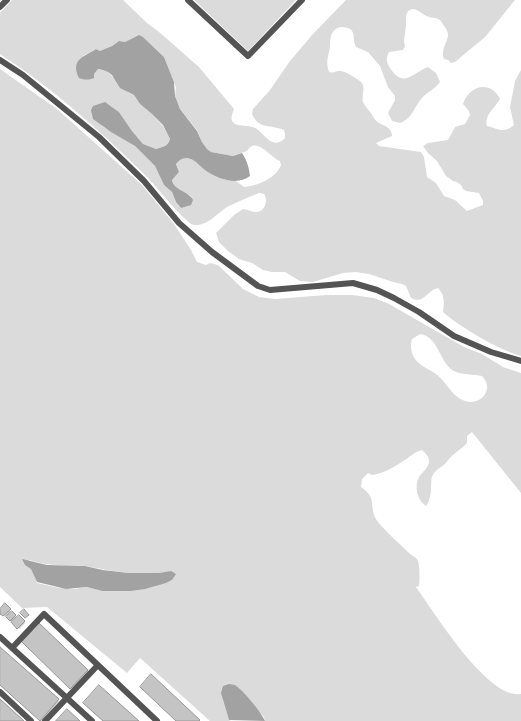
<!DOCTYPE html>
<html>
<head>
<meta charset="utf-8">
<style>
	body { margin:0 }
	canvas { display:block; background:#fff }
</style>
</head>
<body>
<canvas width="521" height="721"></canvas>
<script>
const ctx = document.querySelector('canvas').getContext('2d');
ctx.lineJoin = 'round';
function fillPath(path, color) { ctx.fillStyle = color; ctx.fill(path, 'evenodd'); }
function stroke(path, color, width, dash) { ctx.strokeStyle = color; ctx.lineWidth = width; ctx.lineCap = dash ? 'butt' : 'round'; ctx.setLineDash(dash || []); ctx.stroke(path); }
fillPath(new Path2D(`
	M 12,0 L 123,0 L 147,23 L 159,32 L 199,67 L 234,109 C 225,129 243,124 253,127 C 264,131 271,152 285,138 L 285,134 L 284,130 C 270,124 259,130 252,114 L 253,109 L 270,90 L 290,61 L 313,34 L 346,0 L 515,0 L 485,37 L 455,62 L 451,63 L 448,60 L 444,59 C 439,45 455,38 444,26 C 442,23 441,20 438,19 C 435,17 432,18 429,17 C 422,15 419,9 412,9 L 408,11 L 406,16 L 406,26 L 404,41 L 405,46 L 403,50 L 389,52 C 386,58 386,62 390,68 C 404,89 412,73 428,67 L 436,73 L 440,82 C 435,89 431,90 425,95 C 415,103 414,118 400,123 L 392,121 L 388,113 L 395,100 L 395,96 L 388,87 L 380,66 L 368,52 L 356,47 C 351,38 359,27 340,27 C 331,30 330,37 330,46 C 329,56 325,60 329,72 C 333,73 334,72 338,71 C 345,70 354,77 360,81 C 367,87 361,95 363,102 C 365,107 371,112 374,118 C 379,127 392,124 392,136 L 376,143 L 379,146 L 421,152 L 424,157 L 427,177 L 436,183 L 444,196 L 455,200 L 467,211 L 483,205 L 483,201 L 479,193 L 466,191 L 463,189 L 461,185 L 457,182 L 453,181 L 446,176 L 437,161 L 428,153 L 423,146 L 428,143 L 448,140 L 455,127 L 465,124 L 470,115 L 469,111 L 463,104 C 469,85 491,80 500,99 C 495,108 484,115 487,126 C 499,129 503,134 514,125 L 510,107 L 515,81 L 521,70 L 521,356 C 499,350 461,328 443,312 C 444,303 445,295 438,288 C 427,290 424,305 411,298 L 406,286 L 402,284 L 393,282 L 369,274 L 356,272 L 343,273 L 313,282 L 300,281 L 285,272 L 272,272 L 263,270 L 252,263 L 239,259 L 228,251 L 219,242 L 216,233 L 234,215 L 243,209 C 247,209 251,212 255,212 C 264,213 269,201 264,194 L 259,193 C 249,197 239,201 229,206 C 217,212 207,229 191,224 C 172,209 159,188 141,171 C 97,128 51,87 0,54 L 0,13 ZM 135,37 L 143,37 L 164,57 L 176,87 L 175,96 L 180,109 L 197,130 L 202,142 L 207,149 L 211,152 L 233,156 L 247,151 C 256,135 271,158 280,161 L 281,165 C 276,178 258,186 244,187 L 236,181 L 226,180 L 211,173 L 194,160 L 184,158 L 179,160 L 176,163 L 179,172 L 172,180 C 174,189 184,191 191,196 L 181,208 L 176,202 L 172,192 L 164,185 L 155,166 L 135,146 L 102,126 L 108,104 L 119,112 L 132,131 L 143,144 L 156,149 C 163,147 167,146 170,139 L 163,126 L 152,114 L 140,104 L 134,95 L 129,93 L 108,72 L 103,70 L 97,69 L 94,74 L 83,56 L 96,49 L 100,51 L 112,46 L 119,41 L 125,42 Z
	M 194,0 L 296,0 L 248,51 Z
	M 0,69 L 57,109 L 142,185 L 174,224 L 191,250 L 197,262 L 206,265 L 210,263 L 218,265 L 243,289 L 259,297 L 275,299 L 326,295 L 352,295 L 374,298 L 389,304 L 464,347 L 482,354 L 503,367 L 521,373 L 521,493 L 472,432 L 467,436 L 467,443 C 463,448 458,450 453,455 C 449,458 447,462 444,465 C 441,467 437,469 434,473 C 428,480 435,493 426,506 C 417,500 414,487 419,477 C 422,472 429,468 429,461 C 429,456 425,453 422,450 C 414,452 410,457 403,461 C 395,467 382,474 372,475 L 368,473 L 362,479 L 361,487 C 379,499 367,507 378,522 C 386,532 400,544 409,553 C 411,555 415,557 417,559 C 420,563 420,581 419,586 L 416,587 C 434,612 488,700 521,694 L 521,721 L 265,721 L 264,717 L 235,685 L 223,700 L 229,720 L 231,721 L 210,721 L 140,658 L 127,673 L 47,607 L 22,608 L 0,587 ZM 420,334 C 440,337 439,365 456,372 C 464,375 474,374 482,376 C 495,389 481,406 465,401 C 452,397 446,381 436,374 C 429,369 420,366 415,359 C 411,353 410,346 412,339 ZM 29,560 C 39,563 49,565 60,565 C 68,566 77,565 85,566 C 111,570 139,578 165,572 L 172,580 L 152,587 L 131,591 L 102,591 L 87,587 L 74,589 L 59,588 L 37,583 Z`), '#dbdbdb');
fillPath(new Path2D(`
	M 139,35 L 143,37 L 164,57 L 174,82 L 175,96 L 180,109 L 197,131 L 202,142 L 207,149 L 211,152 L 233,156 L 242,153 C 247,160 249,168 250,176 C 237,186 218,179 205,170 C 201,167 197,162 193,160 C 186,157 180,158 176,164 L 179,172 L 172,180 C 174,191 188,190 193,200 L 191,205 L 181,208 L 176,202 L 172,192 L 164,185 L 155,166 L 135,146 L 111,132 L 93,119 L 91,110 L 93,106 L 105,102 L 119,112 L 132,131 L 143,144 L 156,149 C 163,147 168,146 170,139 L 163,125 L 152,114 L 140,104 L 134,95 L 120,88 L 112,75 L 108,72 L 103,70 L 98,69 L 94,74 L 94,78 C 88,80 85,80 79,78 C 70,59 84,57 96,49 L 100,51 L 112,46 L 119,41 L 125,42 Z
	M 22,559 L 47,565 L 85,566 L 103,570 L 128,573 L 159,573 L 171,571 L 176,574 L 172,580 L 166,583 L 145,589 L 131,591 L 102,591 L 87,587 L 66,589 L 37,582 L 31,569 L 25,565 Z
	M 229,684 C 230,684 234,685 235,685 C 243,690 262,713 265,721 L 229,720 L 221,693 L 223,686 Z`), '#a2a2a2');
fillPath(new Path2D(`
	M 5,605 L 17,618 L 19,616 L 25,623 L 19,629 L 6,616 L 5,617 L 0,612 L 0,610 Z
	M 39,625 L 89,672 L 72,689 L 23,642 Z
	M 0,649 L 59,701 L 42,721 L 0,684 Z`), '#0003');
const building = new Path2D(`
	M 5,603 L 11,609 L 3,616 L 0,614 L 0,609 Z
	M 24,609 L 29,615 L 25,618 L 20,613 Z
	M 12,611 L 16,615 L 10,621 L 6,617 Z
	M 19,615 L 25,621 L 17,629 L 11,622 Z
	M 39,623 L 88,670 L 70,689 L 22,642 Z
	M 0,647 L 59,699 L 40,721 L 0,685 Z
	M 151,674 L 200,720 L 199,721 L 176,721 L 140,687 Z
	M 99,685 L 139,721 L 103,721 L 83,703 Z
	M 0,699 L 24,721 L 0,721 Z
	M 67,709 L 80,721 L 56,721 Z`);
fillPath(building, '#c4c4c4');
stroke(building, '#989898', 1);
stroke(new Path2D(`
	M 188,0 L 248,56 L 302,0
	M 0,7 L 7,0
	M 0,60 L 23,75 L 99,137 L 144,181 L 179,223 L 212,252 L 258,286 L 270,290 L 353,283 L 377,290 L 394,298 L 419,312 L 454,336 L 491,352 L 521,361
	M 0,637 L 92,721
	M 12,648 L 44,614 L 157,721
	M 0,692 L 31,721
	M 45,721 L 98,665`), '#545454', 6);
</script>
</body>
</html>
